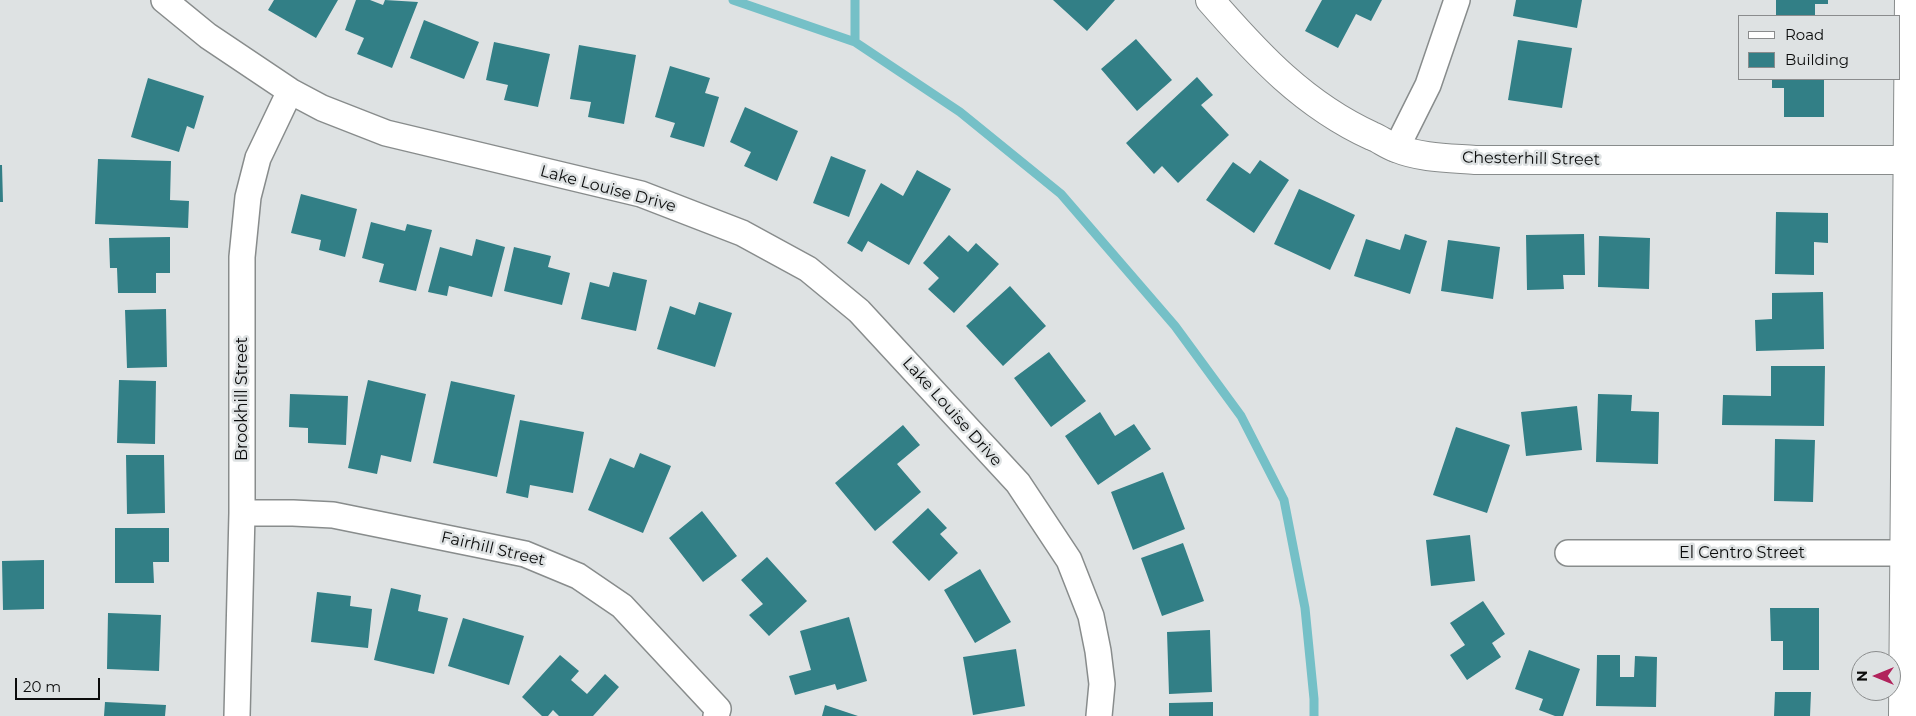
<!DOCTYPE html>
<html>
<head>
<meta charset="utf-8">
<style>
	body { margin:0 }
	#map { position:relative; width:1916px; height:716px; overflow:hidden; background:#dee2e3; font-family:Montserrat,sans-serif }
	canvas { display:block }
	.legend { position:absolute; left:1738px; top:15px; width:162px; height:65px; box-sizing:border-box; background:#dee2e3; border:1px solid #8a8c8d; margin:0; padding:6px 9px; list-style:none; font-size:15px; color:#0b0c0c }
	.legend li { display:flex; align-items:center; gap:10px; height:25px }
	.legend b { width:25px; border:1px solid #8a8c8d }
	.north { position:absolute; left:1851px; top:651px; width:50px; height:50px; box-sizing:border-box; background:#dee2e3; border:1px solid #8a8c8d; border-radius:50%; rotate:270deg; font-size:14px; font-weight:700; line-height:20px; text-align:center; color:#0b0c0c }
	.north::after { content:''; display:block; margin:auto; width:18px; height:22px; background:#b1235c; clip-path:polygon(50% 0,100% 100%,50% 72%,0 100%) }
	.scale { position:absolute; left:15px; top:678px; width:85px; height:22px; box-sizing:border-box; border:2px solid #0b0c0c; border-top:0; padding-left:6px; font-size:15px; line-height:18px; white-space:nowrap; color:#0b0c0c; -webkit-text-stroke:4px #dee2e3; paint-order:stroke }
</style>
</head>
<body>
<div id="map">
<canvas width="1916" height="716"></canvas>
<ul class="legend">
<li><b style="height:6px;background:#fff"></b>Road</li>
<li><b style="height:14px;background:#327f86"></b>Building</li>
</ul>
<div class="north">N</div>
<div class="scale">20 m</div>
</div>
<script>
const ctx = document.querySelector('canvas').getContext('2d');
ctx.lineJoin = 'round';
function stroke(path, color, width, dash) { ctx.strokeStyle = color; ctx.lineWidth = width; ctx.lineCap = dash ? 'butt' : 'round'; ctx.setLineDash(dash || []); ctx.stroke(path); }
function fillPath(path, color) { ctx.fillStyle = color; ctx.fill(path, 'evenodd'); }
function label(font, color, halo, rows, align = 'center') {
  ctx.font = font + ' Montserrat,sans-serif'; ctx.lineWidth = 5; ctx.setLineDash([]); ctx.textBaseline = 'middle'; ctx.strokeStyle = halo; ctx.fillStyle = color; for (const [text, x, y, turn = 0] of rows) {
    ctx.save(); ctx.translate(x, y); ctx.rotate((+turn || 0) * Math.PI / 180); ctx.textAlign = isNaN(turn) ? turn : align; if (halo) ctx.strokeText(text, 0, 0); ctx.fillText(text, 0, 0); ctx.restore();
  }
}
stroke(new Path2D(`
	M 733,0 L 855,42
	M 855,0 L 855,42 L 960,112 L 1061,194 L 1175,326 L 1241,416 L 1284,500 L 1305,608 L 1314,699 L 1314,716`), '#75c0c7', 9);
fillPath(new Path2D(`
	M 274,0 L 338,0 L 316,38 L 268,10 Z
	M 356,0 L 370,0 L 383,5 L 385,0 L 418,2 L 392,68 L 357,54 L 364,38 L 345,30 Z
	M 1053,0 L 1115,0 L 1087,31 Z
	M 1322,0 L 1382,0 L 1371,21 L 1356,14 L 1338,48 L 1305,31 Z
	M 1516,0 L 1582,0 L 1577,28 L 1513,16 Z
	M 1776,0 L 1828,0 L 1828,4 L 1815,4 L 1815,16 L 1776,16 Z
	M 424,20 L 479,42 L 464,79 L 410,58 Z
	M 1136,39 L 1172,80 L 1137,111 L 1101,69 Z
	M 1518,40 L 1572,48 L 1562,108 L 1508,100 Z
	M 494,42 L 550,54 L 538,107 L 504,100 L 508,85 L 486,80 Z
	M 579,45 L 636,55 L 624,124 L 588,117 L 591,102 L 570,99 Z
	M 670,66 L 710,78 L 705,93 L 719,97 L 704,147 L 670,137 L 675,123 L 655,117 Z
	M 1197,77 L 1213,95 L 1201,105 L 1229,135 L 1178,183 L 1162,166 L 1154,174 L 1126,143 Z
	M 148,78 L 204,96 L 194,129 L 187,126 L 179,152 L 131,137 Z
	M 1772,79 L 1824,79 L 1824,117 L 1784,117 L 1784,88 L 1772,88 Z
	M 745,107 L 798,131 L 777,181 L 744,166 L 751,152 L 730,142 Z
	M 831,156 L 866,170 L 849,217 L 813,203 Z
	M 98,159 L 171,161 L 170,200 L 189,201 L 188,228 L 95,224 Z
	M 1260,160 L 1289,180 L 1254,233 L 1206,200 L 1233,162 L 1250,174 Z
	M 0,165 L 2,165 L 3,202 L 0,202 Z
	M 917,170 L 951,189 L 909,265 L 868,241 L 862,252 L 847,243 L 881,183 L 903,196 Z
	M 1299,189 L 1355,215 L 1330,270 L 1274,244 Z
	M 301,194 L 357,209 L 345,257 L 319,250 L 321,240 L 291,233 Z
	M 1776,212 L 1828,213 L 1828,243 L 1814,242 L 1814,275 L 1775,274 Z
	M 371,222 L 405,231 L 407,224 L 432,230 L 416,291 L 379,282 L 384,264 L 362,258 Z
	M 1405,234 L 1427,241 L 1410,294 L 1354,276 L 1366,239 L 1400,250 Z
	M 1584,234 L 1585,275 L 1563,275 L 1564,289 L 1527,290 L 1526,235 Z
	M 949,235 L 968,252 L 976,243 L 999,264 L 954,313 L 928,289 L 939,278 L 923,263 Z
	M 1599,236 L 1650,238 L 1649,289 L 1598,287 Z
	M 170,237 L 170,273 L 156,273 L 156,293 L 118,293 L 117,268 L 110,268 L 109,238 Z
	M 476,239 L 505,247 L 492,297 L 449,286 L 447,296 L 428,292 L 440,247 L 472,256 Z
	M 1448,240 L 1500,247 L 1493,299 L 1441,291 Z
	M 514,247 L 551,256 L 548,267 L 570,273 L 562,305 L 504,291 Z
	M 613,272 L 647,280 L 636,331 L 581,319 L 590,282 L 609,287 Z
	M 1010,286 L 1046,326 L 1003,366 L 966,326 Z
	M 1823,292 L 1824,349 L 1756,351 L 1755,320 L 1772,319 L 1772,293 Z
	M 699,302 L 732,313 L 715,367 L 657,349 L 670,306 L 695,315 Z
	M 166,309 L 167,367 L 127,368 L 125,310 Z
	M 1049,352 L 1086,401 L 1051,427 L 1014,378 Z
	M 1771,366 L 1825,366 L 1824,426 L 1722,425 L 1723,395 L 1771,396 Z
	M 119,380 L 156,381 L 155,444 L 117,443 Z
	M 368,380 L 426,394 L 411,462 L 381,455 L 377,474 L 348,468 Z
	M 451,381 L 515,395 L 497,477 L 433,463 Z
	M 290,394 L 348,396 L 346,445 L 308,443 L 308,428 L 289,427 Z
	M 1598,394 L 1632,395 L 1631,411 L 1659,412 L 1658,464 L 1596,462 Z
	M 1577,406 L 1582,450 L 1526,456 L 1521,412 Z
	M 1100,412 L 1115,436 L 1134,424 L 1151,449 L 1098,485 L 1065,436 Z
	M 520,420 L 584,432 L 573,493 L 530,485 L 528,498 L 506,493 Z
	M 903,425 L 920,445 L 897,464 L 921,492 L 875,531 L 835,483 Z
	M 1456,427 L 1510,445 L 1487,513 L 1433,495 Z
	M 1775,439 L 1815,440 L 1813,502 L 1774,501 Z
	M 640,453 L 671,466 L 643,533 L 588,510 L 610,458 L 634,468 Z
	M 126,455 L 164,455 L 165,513 L 127,514 Z
	M 1163,472 L 1185,529 L 1133,550 L 1111,492 Z
	M 928,508 L 947,528 L 940,534 L 958,553 L 929,581 L 892,542 Z
	M 702,511 L 737,556 L 703,582 L 669,538 Z
	M 115,528 L 169,528 L 169,562 L 153,562 L 154,583 L 115,583 Z
	M 1470,535 L 1475,581 L 1431,586 L 1426,540 Z
	M 1183,543 L 1204,601 L 1162,616 L 1141,558 Z
	M 767,557 L 807,601 L 769,636 L 749,615 L 763,604 L 741,580 Z
	M 44,560 L 44,609 L 3,610 L 2,561 Z
	M 980,569 L 1011,622 L 975,643 L 944,590 Z
	M 391,588 L 421,595 L 418,611 L 448,618 L 434,674 L 374,660 Z
	M 317,592 L 351,596 L 350,606 L 372,609 L 368,648 L 311,642 Z
	M 1483,601 L 1505,634 L 1492,643 L 1501,657 L 1467,680 L 1450,655 L 1465,645 L 1450,623 Z
	M 1770,608 L 1819,608 L 1819,670 L 1783,670 L 1783,641 L 1771,641 Z
	M 108,613 L 161,615 L 159,671 L 107,669 Z
	M 849,617 L 867,681 L 837,690 L 835,684 L 795,695 L 789,676 L 811,670 L 800,631 Z
	M 463,618 L 524,636 L 509,685 L 448,666 Z
	M 1210,630 L 1212,692 L 1169,694 L 1167,632 Z
	M 1016,649 L 1025,706 L 973,715 L 963,657 Z
	M 1529,650 L 1580,669 L 1563,716 L 1555,716 L 1539,710 L 1543,699 L 1515,689 Z
	M 560,655 L 579,671 L 571,680 L 587,694 L 605,674 L 619,687 L 593,716 L 559,716 L 553,710 L 548,716 L 542,716 L 522,697 Z
	M 1597,655 L 1620,655 L 1620,677 L 1634,677 L 1635,656 L 1657,657 L 1656,707 L 1596,706 Z
	M 1775,692 L 1811,692 L 1810,716 L 1774,716 Z
	M 105,702 L 166,705 L 165,716 L 104,716 Z
	M 1213,702 L 1213,716 L 1169,716 L 1169,703 Z
	M 825,705 L 858,716 L 822,716 Z`), '#327f86');
const street = new Path2D(`
	M 164,0 L 208,36 L 290,91 L 322,108 L 386,133 L 641,194 L 742,233 L 808,269 L 859,311 L 1018,483 L 1069,560 L 1091,616 L 1098,651 L 1102,684 L 1099,716
	M 1396,149 L 1428,85 L 1457,0
	M 242,513 L 293,513 L 333,515 L 525,554 L 578,576 L 622,606 L 718,709 L 716,716
	M 1568,553 L 1903,553
	M 237,716 L 242,513 L 242,257 L 248,197 L 258,158 L 290,91`);
const secondary = new Path2D(`
	M 1210,0 C 1258,55 1304,105 1372,136 C 1380,139 1387,145 1396,148 C 1420,158 1449,158 1475,160 L 1907,160
	M 1903,716 L 1909,0`);
stroke(street, '#888c8c', 28);
stroke(secondary, '#888c8c', 30);
stroke(street, '#fff', 25);
stroke(secondary, '#fff', 28);
label('16px', '#0b0c0c', '#dee2e3', [
	["Chesterhill Street",1531,159,1],
	["Lake Louise Drive",608,189,15],
	["Brookhill Street",242,399,-90],
	["Lake Louise Drive",952,412,48],
	["Fairhill Street",493,549,13],
	["El Centro Street",1742,553]
]);
</script>
</body>
</html>
